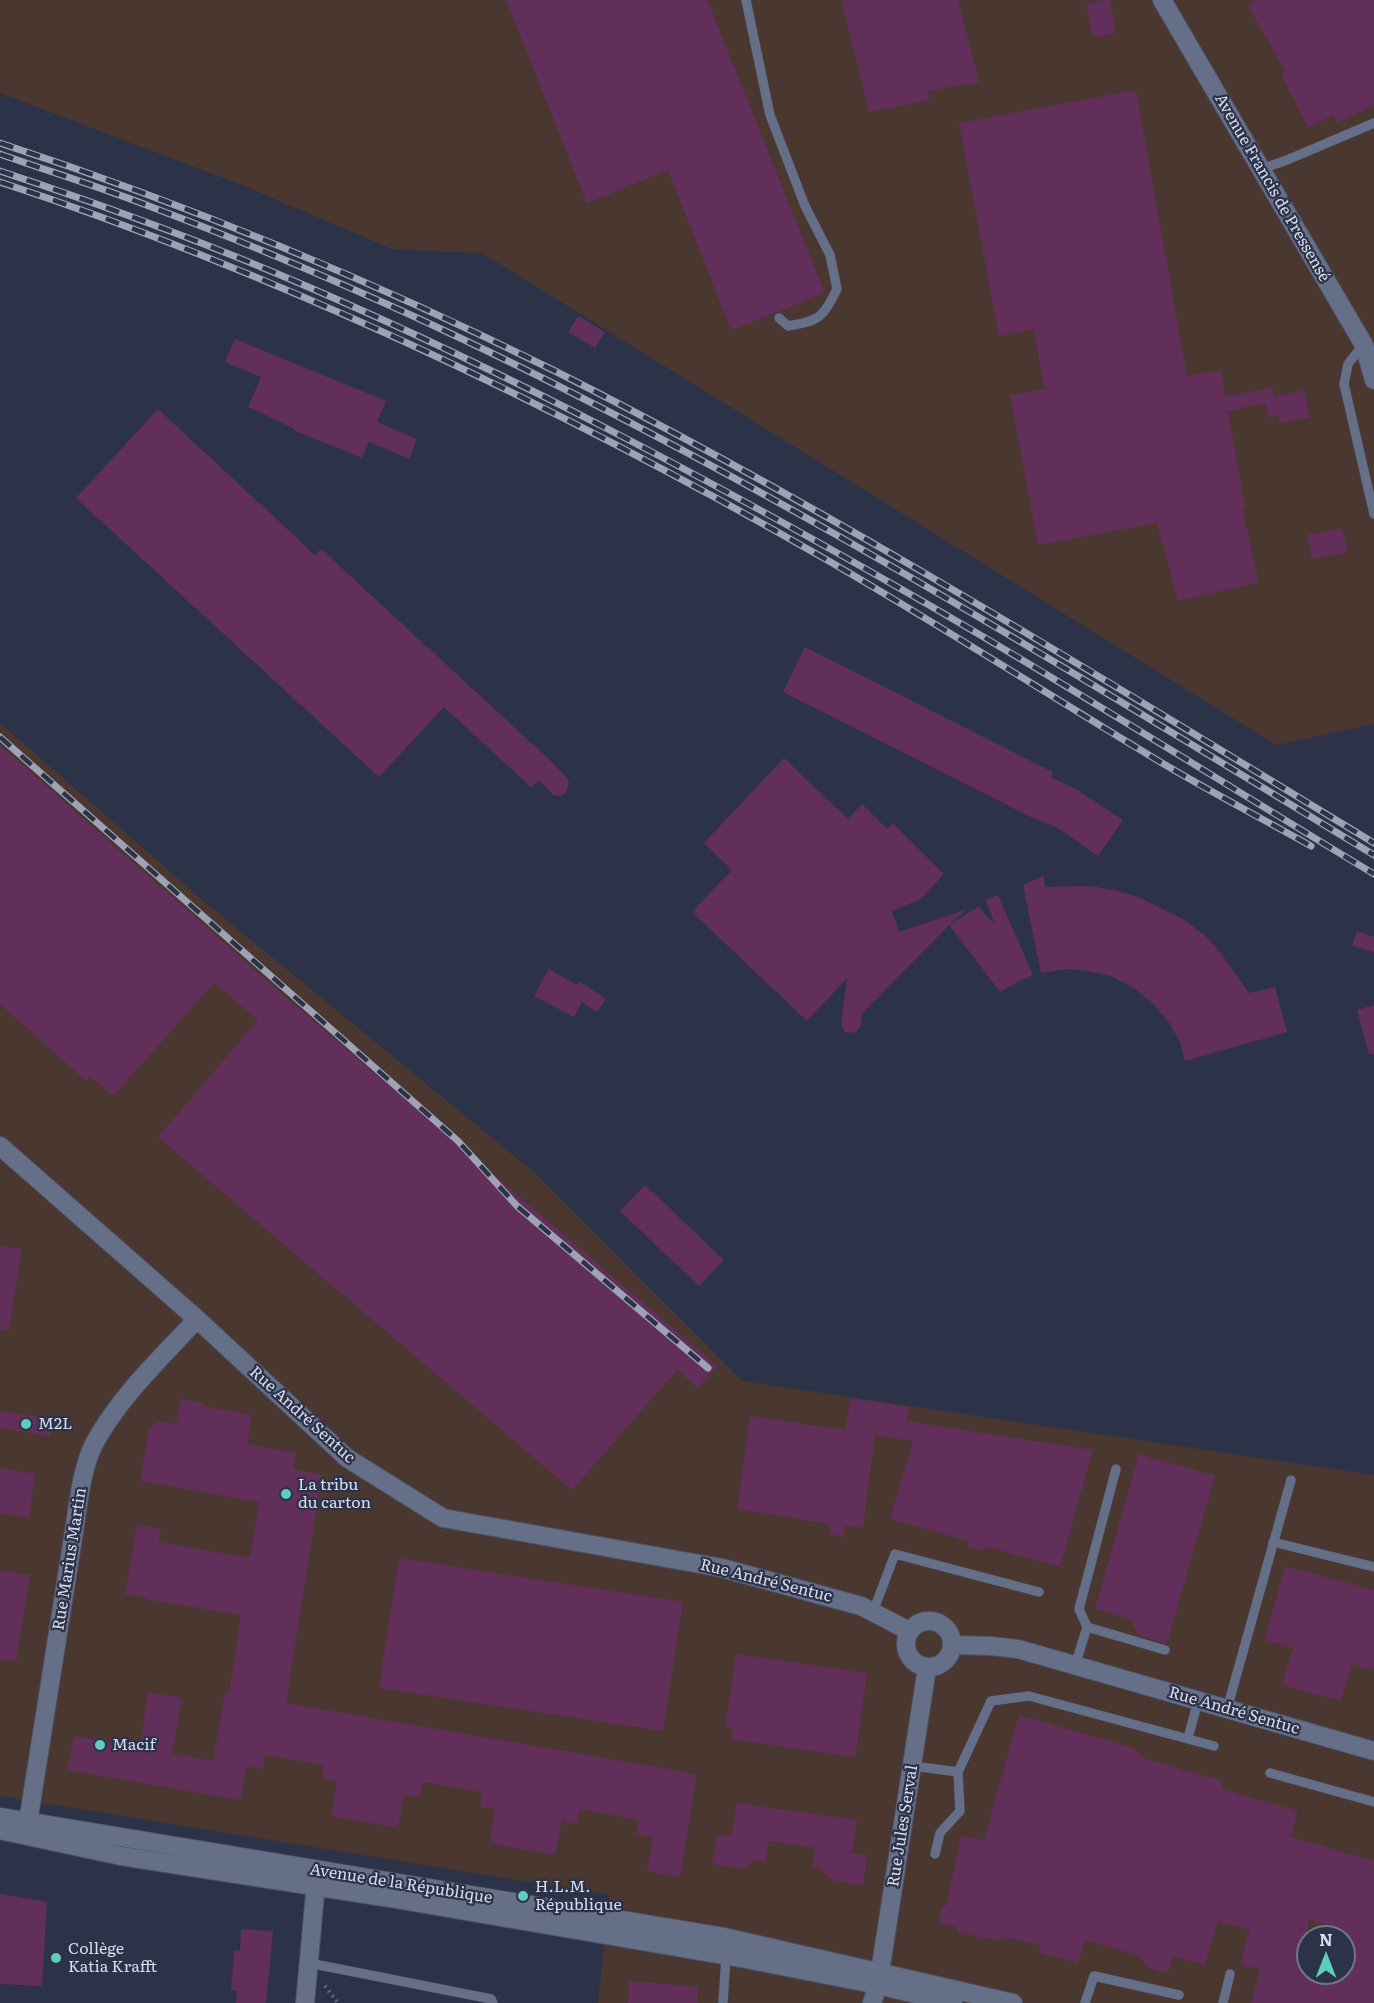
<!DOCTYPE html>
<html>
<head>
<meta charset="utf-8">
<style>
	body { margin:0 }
	#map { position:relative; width:1374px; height:2003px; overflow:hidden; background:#2c3349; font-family:Literata,serif }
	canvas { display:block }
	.north { position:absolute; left:1296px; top:1925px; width:60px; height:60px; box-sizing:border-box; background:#2c3349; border:2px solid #71778a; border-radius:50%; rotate:0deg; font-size:16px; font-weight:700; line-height:24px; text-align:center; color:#d8ddec }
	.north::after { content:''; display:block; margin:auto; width:21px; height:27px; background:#5dceb9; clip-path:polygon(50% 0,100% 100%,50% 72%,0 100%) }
</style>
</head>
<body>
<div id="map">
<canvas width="1374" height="2003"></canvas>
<div class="north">N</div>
</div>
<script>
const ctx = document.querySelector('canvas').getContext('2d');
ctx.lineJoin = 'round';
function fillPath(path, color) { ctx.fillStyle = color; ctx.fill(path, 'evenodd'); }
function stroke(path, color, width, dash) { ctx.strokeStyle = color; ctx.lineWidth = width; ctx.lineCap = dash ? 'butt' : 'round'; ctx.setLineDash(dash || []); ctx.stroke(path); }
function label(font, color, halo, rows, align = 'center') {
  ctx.font = font + ' Literata,serif'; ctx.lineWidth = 4.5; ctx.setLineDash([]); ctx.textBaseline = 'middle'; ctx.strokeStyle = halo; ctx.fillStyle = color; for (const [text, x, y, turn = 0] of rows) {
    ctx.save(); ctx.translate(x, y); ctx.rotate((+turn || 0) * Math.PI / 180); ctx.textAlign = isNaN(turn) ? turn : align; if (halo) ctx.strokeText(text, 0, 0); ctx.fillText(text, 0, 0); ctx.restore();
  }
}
fillPath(new Path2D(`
	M 0,0 L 1374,0 L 1374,724 L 1276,745 L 482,253 L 392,249 L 242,185 L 0,93 Z
	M 0,723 L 207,904 L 535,1173 L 742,1381 L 1374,1475 L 1374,2003 L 598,2003 L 609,1895 L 0,1796 ZM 1308,1937 L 1344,1937 L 1344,1973 L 1308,1973 Z`), '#4a3730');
fillPath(new Path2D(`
	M 506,0 L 707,0 L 825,293 L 731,330 L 668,170 L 587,203 Z
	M 841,0 L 958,0 L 979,82 L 928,91 L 930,100 L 869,112 Z
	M 1104,0 L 1110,0 L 1116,33 L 1093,38 L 1086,4 Z
	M 1257,0 L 1374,0 L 1374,105 L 1337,123 L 1334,115 L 1308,127 L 1281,75 L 1286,72 L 1248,6 Z
	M 1136,90 L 1187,376 L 1221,370 L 1225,397 L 1272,387 L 1274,397 L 1304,390 L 1310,417 L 1280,423 L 1278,415 L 1268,417 L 1265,403 L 1228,411 L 1245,507 L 1242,508 L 1259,582 L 1178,601 L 1157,523 L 1038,545 L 1010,395 L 1044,389 L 1034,329 L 999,336 L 959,123 Z
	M 578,316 L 605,332 L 595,348 L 568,332 Z
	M 235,339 L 386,401 L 377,422 L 417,439 L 409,459 L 369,442 L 362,458 L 293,430 L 293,428 L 248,407 L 261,377 L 225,362 Z
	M 158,409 L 315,555 L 321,549 L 554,764 L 567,778 L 569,783 L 566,793 L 561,796 L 553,795 L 539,780 L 531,787 L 444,707 L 379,777 L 76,498 Z
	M 1342,528 L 1348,552 L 1312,559 L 1307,535 Z
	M 805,647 L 1053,772 L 1051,777 L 1079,791 L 1123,820 L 1098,856 L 1058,828 L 1031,817 L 783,692 Z
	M 0,745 L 281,993 L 717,1366 L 698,1388 L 677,1370 L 572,1490 L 158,1137 L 258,1020 L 214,983 L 113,1096 L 90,1076 L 86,1081 L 0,1004 Z
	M 784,758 L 848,819 L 862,804 L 887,829 L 893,824 L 944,874 L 921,899 L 892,911 L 899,932 L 967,909 L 949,925 L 978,907 L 995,924 L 985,900 L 998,895 L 1033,975 L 1019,981 L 1000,992 L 949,925 L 861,1015 L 861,1025 L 857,1031 L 853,1033 L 845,1032 L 841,1024 L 847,978 L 807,1021 L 692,912 L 732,870 L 704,843 Z
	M 1043,876 L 1045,887 L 1090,886 L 1114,890 L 1138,897 L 1183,919 L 1203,934 L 1220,952 L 1249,993 L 1275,987 L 1287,1032 L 1185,1061 L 1180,1042 L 1168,1021 L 1152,1003 L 1137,990 L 1111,976 L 1087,971 L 1067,969 L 1041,973 L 1023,885 Z
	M 1357,931 L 1374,937 L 1374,952 L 1352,946 Z
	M 549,969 L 577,985 L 579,981 L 606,999 L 597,1012 L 582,1002 L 574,1017 L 534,996 Z
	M 1374,1005 L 1374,1054 L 1369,1054 L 1357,1010 Z
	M 645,1185 L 724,1260 L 699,1286 L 620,1211 Z
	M 0,1246 L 22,1249 L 9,1330 L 0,1329 Z
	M 851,1398 L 910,1407 L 906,1421 L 1093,1450 L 1060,1567 L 985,1546 L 983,1551 L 967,1546 L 969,1541 L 890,1519 L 913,1441 L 875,1435 L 863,1528 L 845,1526 L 844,1537 L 829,1534 L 830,1524 L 737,1509 L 750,1416 L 845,1430 Z
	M 180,1399 L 203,1403 L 203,1406 L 252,1415 L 247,1444 L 296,1453 L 293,1469 L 322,1475 L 286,1703 L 697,1774 L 680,1877 L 647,1871 L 653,1837 L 636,1834 L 639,1820 L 580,1809 L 577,1824 L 562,1821 L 555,1855 L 489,1843 L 495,1809 L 480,1807 L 482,1792 L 423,1782 L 420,1797 L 404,1794 L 398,1828 L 331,1816 L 337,1782 L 321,1779 L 324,1765 L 265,1755 L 263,1769 L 247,1766 L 240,1800 L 67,1770 L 74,1736 L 140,1748 L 148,1692 L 182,1698 L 172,1753 L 213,1761 L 225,1692 L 229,1693 L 241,1615 L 145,1599 L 146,1597 L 125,1594 L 137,1524 L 161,1529 L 159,1542 L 250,1558 L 259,1502 L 140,1481 L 149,1427 L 159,1421 L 176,1424 Z
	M 0,1411 L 52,1419 L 50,1436 L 0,1428 Z
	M 1139,1454 L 1215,1476 L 1167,1644 L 1138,1635 L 1131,1619 L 1095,1609 Z
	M 0,1468 L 35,1474 L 29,1518 L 0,1513 Z
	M 399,1558 L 683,1602 L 663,1731 L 379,1688 Z
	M 1285,1566 L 1374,1590 L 1374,1670 L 1352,1664 L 1341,1701 L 1282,1685 L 1293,1648 L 1265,1640 Z
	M 0,1570 L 30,1575 L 16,1662 L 0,1659 Z
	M 736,1654 L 867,1673 L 855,1757 L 731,1739 L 733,1728 L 725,1727 Z
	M 1019,1715 L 1134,1748 L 1143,1758 L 1223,1781 L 1221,1789 L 1298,1811 L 1291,1837 L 1374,1861 L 1374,2003 L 1251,2003 L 1260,1970 L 1240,1964 L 1250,1930 L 1218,1921 L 1205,1965 L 1173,1956 L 1168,1973 L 1147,1967 L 1140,1956 L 1085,1940 L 1078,1963 L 1039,1952 L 1041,1945 L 1000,1936 L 999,1941 L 957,1932 L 958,1927 L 938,1923 L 942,1905 L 946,1906 L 961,1836 L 984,1840 ZM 1308,1920 L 1344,1930 L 1344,1973 L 1308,1973 Z
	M 737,1803 L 857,1820 L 852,1853 L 867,1855 L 863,1885 L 833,1881 L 821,1869 L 812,1867 L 815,1848 L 769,1841 L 765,1862 L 756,1860 L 743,1869 L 712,1864 L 717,1834 L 731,1836 Z
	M 0,1894 L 47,1902 L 42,1986 L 0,1984 Z
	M 241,1929 L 273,1931 L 266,2003 L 236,2003 L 237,1991 L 231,1990 L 234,1950 L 240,1951 Z
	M 629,1981 L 698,1987 L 697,2003 L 628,2003 Z`), '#622e5a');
const lane = new Path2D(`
	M 746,0 L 770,115 L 805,206 L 830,255 L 837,289 C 823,317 820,321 788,326 L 779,318
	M 1261,169 L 1287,160 L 1374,123
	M 1363,345 L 1348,364 L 1344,384 L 1374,514
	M 1273,1542 L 1374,1567
	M 873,1612 L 895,1554 L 1039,1592
	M 1087,1627 L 1165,1650
	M 1075,1666 L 1087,1627 L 1079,1609 L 1116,1469
	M 1227,1709 L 1291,1480
	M 1188,1738 L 1198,1701
	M 913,1766 L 958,1772 L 991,1701 L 1029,1696 L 1214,1746
	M 1270,1773 L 1374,1802
	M 935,1854 L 940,1833 L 960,1811 L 958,1772
	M 309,1963 L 491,1999 L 493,2003
	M 723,2003 L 726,1956
	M 1085,2003 L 1094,1976 L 1179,1995
	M 1223,2003 L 1230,1974`);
const street = new Path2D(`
	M 0,1146 L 197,1319 L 347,1458 L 443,1518 L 722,1568 L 861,1606 L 909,1631
	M906 1644a23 23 0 1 1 46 0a23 23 0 1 1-46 0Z
	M 952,1645 L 991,1646 L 1018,1649 L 1374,1751
	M 26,1835 L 75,1525 C 79,1499 82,1468 94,1444 C 119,1397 161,1358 197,1319
	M 305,2003 L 317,1872
	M 872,2003 L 878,1985 L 927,1668`);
const secondary = new Path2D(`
	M 1162,0 L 1364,345 L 1374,380
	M 0,1817 L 724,1937 L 1013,2003
	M 0,1830 L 121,1856 L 397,1899 L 746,1959 L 878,1985 L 953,2003`);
stroke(lane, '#4c5164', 10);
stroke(street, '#4c5164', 20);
stroke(secondary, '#4c5164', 20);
stroke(new Path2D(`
	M 325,1986 L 338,2003`), '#6b7185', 4, [1.5, 4.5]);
stroke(lane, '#666f88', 9);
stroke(street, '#666f88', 18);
stroke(secondary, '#666f88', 18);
const rail = new Path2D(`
	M 0,143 C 189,205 374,281 553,370 C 835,512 1103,679 1374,843
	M 0,154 C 51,172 103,188 154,208 C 234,238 313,271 391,306 C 734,461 1053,661 1374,855
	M 0,171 C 106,206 210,244 313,289 C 515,376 710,480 901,589 C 1061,680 1216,779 1374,874
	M 0,182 C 288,277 564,409 827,560 C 940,625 1050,696 1162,763 C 1211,792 1261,818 1311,846
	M 0,737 L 458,1141 L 517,1206 L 708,1368`);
stroke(rail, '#9da2b4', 7);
stroke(rail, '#2c3349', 4.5, [14]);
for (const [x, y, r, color] of [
	[26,1424,6,"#5dceb9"],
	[286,1494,6,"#5dceb9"],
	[100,1745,6,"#5dceb9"],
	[523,1896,6,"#5dceb9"],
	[56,1958,6,"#5dceb9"]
]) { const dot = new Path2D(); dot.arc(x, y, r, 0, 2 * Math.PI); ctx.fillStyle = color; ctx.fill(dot); stroke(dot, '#2c3349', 2); }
label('16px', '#d8ddec', '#2c3349', [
	["Avenue Francis de Pressensé",1272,188,60],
	["Rue André Sentuc",302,1415,42],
	["Rue Marius Martin",70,1559,-81],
	["Rue André Sentuc",766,1581,14],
	["Rue André Sentuc",1234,1711,16],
	["Rue Jules Serval",903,1826,-81],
	["Avenue de la République",401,1884,9]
]);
label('16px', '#d8ddec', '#2c3349', [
	["M2L",38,1424],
	["La tribu",298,1485],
	["du carton",298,1503],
	["Macif",112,1745],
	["H.L.M.",535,1887],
	["République",535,1905],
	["Collège",68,1949],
	["Katia Krafft",68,1967]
], 'left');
</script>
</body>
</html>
